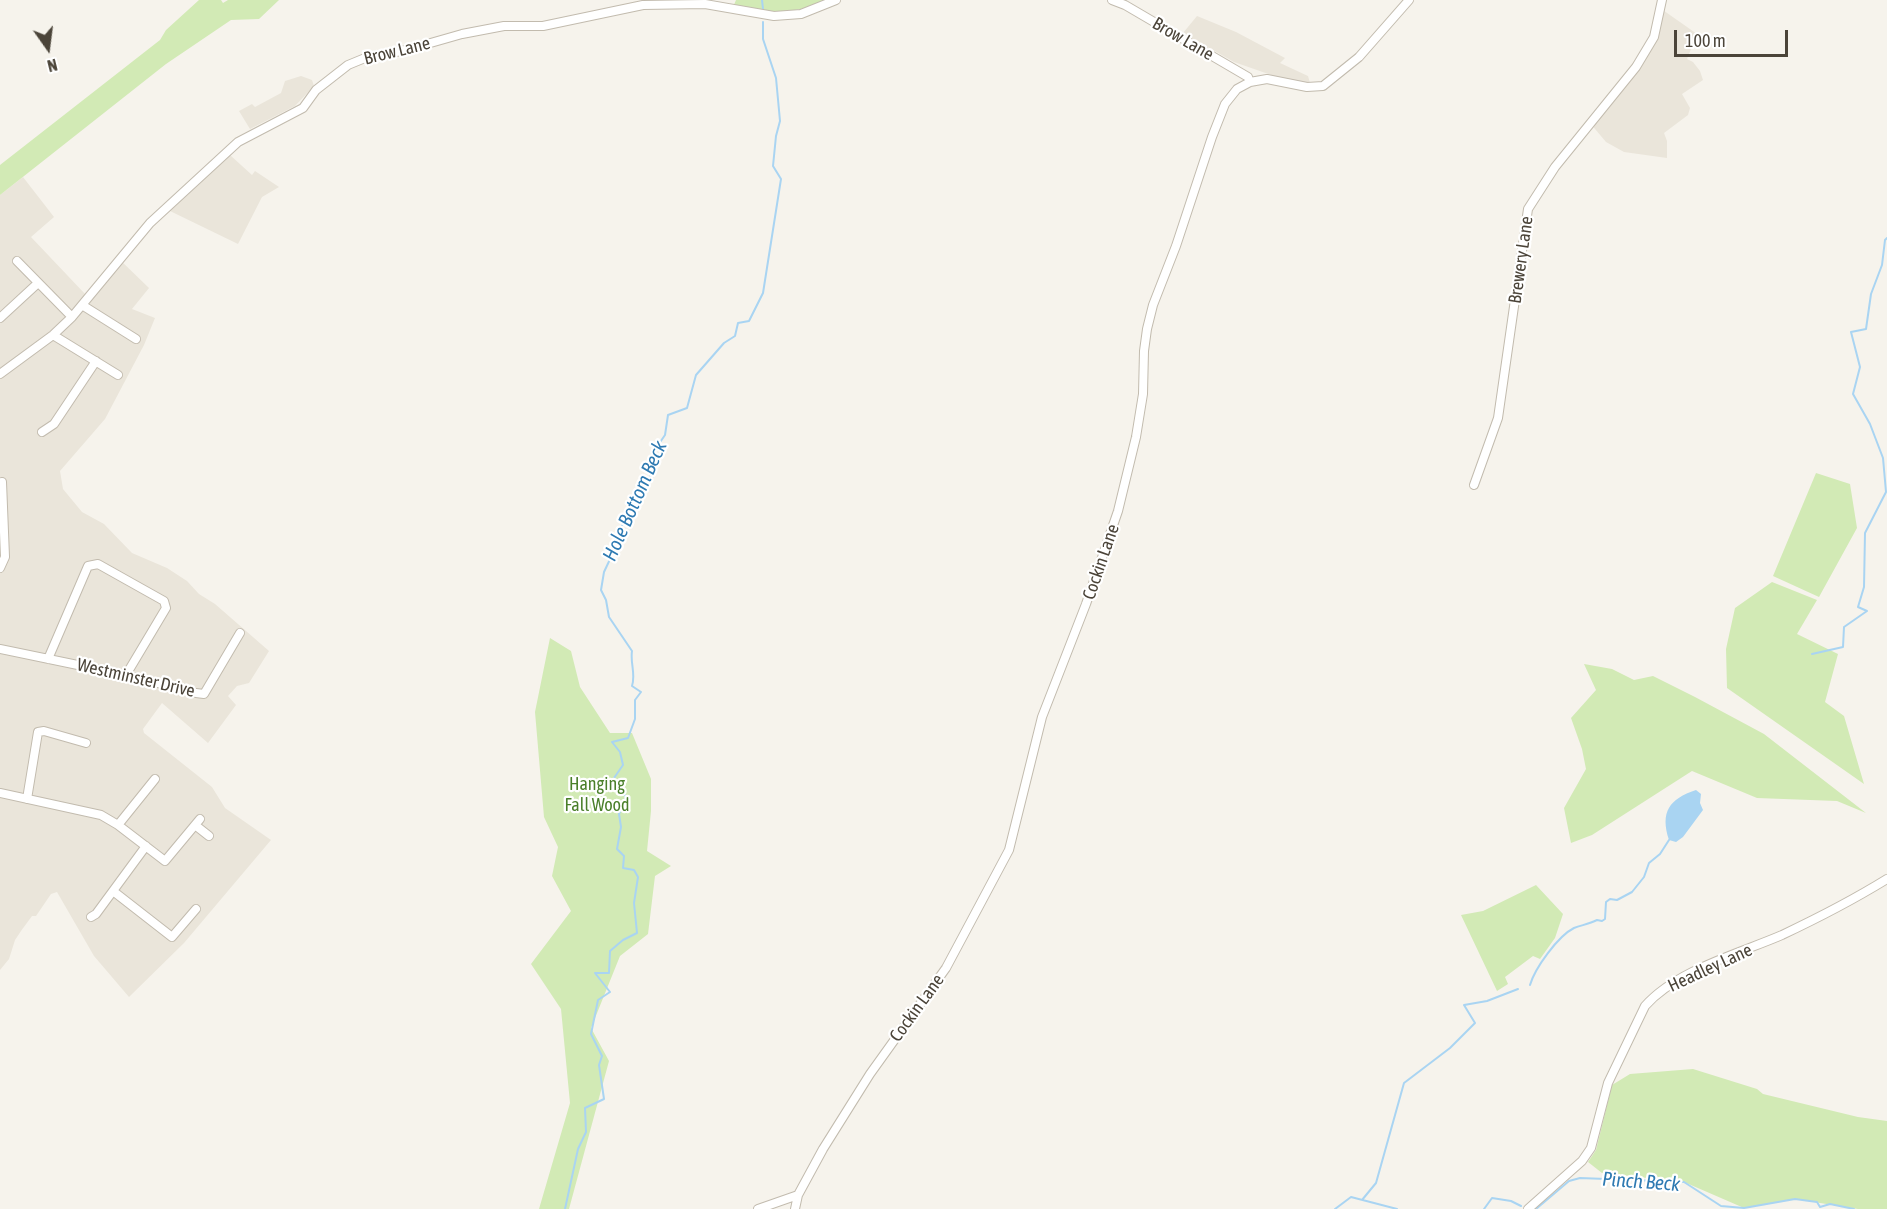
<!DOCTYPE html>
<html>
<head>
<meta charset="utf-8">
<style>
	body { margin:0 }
	#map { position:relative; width:1887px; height:1209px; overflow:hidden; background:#f6f3ec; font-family:"Asap Condensed",sans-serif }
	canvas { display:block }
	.north { position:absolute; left:18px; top:18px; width:60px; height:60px; -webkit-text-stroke:4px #fff; paint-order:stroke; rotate:166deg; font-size:16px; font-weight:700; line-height:24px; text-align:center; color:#4b4439 }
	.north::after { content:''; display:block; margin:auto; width:21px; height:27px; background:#4b4439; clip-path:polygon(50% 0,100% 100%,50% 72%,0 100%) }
	.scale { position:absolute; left:1674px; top:30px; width:114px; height:27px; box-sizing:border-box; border:3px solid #4b4439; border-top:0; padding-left:8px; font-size:18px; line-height:21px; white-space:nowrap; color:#4b4439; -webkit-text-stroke:4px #fff; paint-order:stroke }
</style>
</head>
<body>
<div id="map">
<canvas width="1887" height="1209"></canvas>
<div class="north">N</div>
<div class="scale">100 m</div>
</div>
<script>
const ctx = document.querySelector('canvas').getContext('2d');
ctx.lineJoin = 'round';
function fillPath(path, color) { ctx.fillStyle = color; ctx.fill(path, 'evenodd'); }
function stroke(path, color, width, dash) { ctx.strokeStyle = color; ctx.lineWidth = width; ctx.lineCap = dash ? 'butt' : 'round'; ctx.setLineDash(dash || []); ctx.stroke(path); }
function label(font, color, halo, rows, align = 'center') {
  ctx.font = font + ' "Asap Condensed",sans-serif'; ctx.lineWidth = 4.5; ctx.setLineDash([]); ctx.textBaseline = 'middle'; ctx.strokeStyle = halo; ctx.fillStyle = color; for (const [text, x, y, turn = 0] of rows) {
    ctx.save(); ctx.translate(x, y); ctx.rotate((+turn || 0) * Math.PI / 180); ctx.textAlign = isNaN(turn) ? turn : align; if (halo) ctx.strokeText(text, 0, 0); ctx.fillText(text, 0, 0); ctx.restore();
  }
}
fillPath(new Path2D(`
	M 1660,8 L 1697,34 L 1687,59 L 1693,62 L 1700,71 L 1703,80 L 1682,94 L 1690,108 L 1688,115 L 1664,133 L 1667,141 L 1667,158 L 1624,152 L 1606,142 L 1590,123 L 1654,37 Z
	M 1197,16 L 1236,32 L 1285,58 L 1280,63 L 1308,76 L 1310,83 L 1277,77 L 1234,62 L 1183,33 Z
	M 301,76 L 312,80 L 314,86 L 295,106 L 250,129 L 239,111 L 252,104 L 255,107 L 281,93 L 285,81 Z
	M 230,155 L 252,175 L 255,171 L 279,187 L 262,197 L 238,244 L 170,211 Z
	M 23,177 L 54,217 L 31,237 L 86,295 L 117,257 L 149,288 L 132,309 L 155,318 L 144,345 L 105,419 L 60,471 L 63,489 L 82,512 L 104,524 L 132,553 L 167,568 L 187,581 L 199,594 L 215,604 L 269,651 L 249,683 L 237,686 L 228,696 L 236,705 L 208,743 L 162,703 L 143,729 L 144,733 L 212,787 L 225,808 L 271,840 L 184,943 L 129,997 L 94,956 L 57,892 L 51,894 L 36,916 L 32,916 L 21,931 L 15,940 L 9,959 L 0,970 L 0,195 Z`), '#eae5da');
fillPath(new Path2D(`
	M 199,0 L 221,0 L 223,3 L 228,0 L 279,0 L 259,19 L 231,20 L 166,64 L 0,195 L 0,165 L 160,40 L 166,30 Z
	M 736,0 L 828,0 C 789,16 774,12 733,7 Z
	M 1816,473 L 1850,484 L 1857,528 L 1819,597 L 1773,576 Z
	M 1772,582 L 1817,600 L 1797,634 L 1838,654 L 1825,702 L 1844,716 L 1864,784 L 1727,688 L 1726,649 L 1735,608 Z
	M 550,638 L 571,651 L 580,687 L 610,733 L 632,733 L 651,779 L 651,811 L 647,851 L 671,866 L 655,876 L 648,934 L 620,956 L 591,1028 L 609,1061 L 569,1209 L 539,1209 L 570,1103 L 561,1009 L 531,964 L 571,911 L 552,876 L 558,847 L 544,817 L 535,712 Z
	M 1584,664 L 1612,669 L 1634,680 L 1653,676 L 1695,697 L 1764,734 L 1866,813 L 1837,801 L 1757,798 L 1692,771 L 1592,835 L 1571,843 L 1564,808 L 1586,769 L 1582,749 L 1571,718 L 1596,690 Z
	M 1536,885 L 1563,914 L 1555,938 L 1540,959 L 1533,956 L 1505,977 L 1508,984 L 1497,991 L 1461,915 L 1483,911 Z
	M 1693,1069 L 1757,1089 L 1763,1094 L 1858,1117 L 1887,1121 L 1887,1209 L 1858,1209 L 1795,1199 L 1744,1208 L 1684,1182 L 1602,1173 L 1588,1162 L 1596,1150 L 1612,1085 L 1630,1074 Z`), '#d2eab5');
fillPath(new Path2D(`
	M 1696,790 L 1701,794 L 1700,803 L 1703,810 L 1683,837 L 1676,842 L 1669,840 C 1660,812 1669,799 1696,790 Z`), '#a9d4f2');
stroke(new Path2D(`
	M 762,0 L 763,9
	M 1812,654 L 1843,647 L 1844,627 L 1867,611 L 1858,607 L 1864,587 L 1865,533 L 1886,492 L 1883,458 L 1870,424 L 1853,394 L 1860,367 L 1851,332 L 1866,329 L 1871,294 L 1882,265 L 1885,240 L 1887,238
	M 1530,985 C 1535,968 1558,936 1574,928 C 1582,925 1589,924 1597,920 L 1602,921 L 1605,919 L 1606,902 L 1610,899 L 1617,900 L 1632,892 L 1644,877 L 1649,863 L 1660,854 L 1669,840
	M 1362,1200 L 1376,1183 L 1404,1083 L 1450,1048 L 1475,1023 L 1464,1005 L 1487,1001 L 1518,989
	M 565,1209 L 578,1149 L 586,1132 L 585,1108 L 604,1099 L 599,1065 L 602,1056 L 591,1034 L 598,1000 L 610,992 L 595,973 L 609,973 L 610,951 L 623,940 L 637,933 L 634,903 L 638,877 L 634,870 L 623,868 L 624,856 L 617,849 L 621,827 L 619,814 L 626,797 L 614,778 L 623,765 L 620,752 L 612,742 L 628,738 L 635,719 L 635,700 L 641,692 L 632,686 C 636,674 630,663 632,651 L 609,617 L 606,600 L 601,590 L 604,572 L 612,555 L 618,532 L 645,489 L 654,467 L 654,451 L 665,435 L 668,415 L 687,408 L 696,375 L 724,343 L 735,336 L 738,323 L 749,321 L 763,293 L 781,179 L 773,166 L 776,136 L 780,121 L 776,78 L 763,39 L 763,22
	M 1335,1209 L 1351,1197 L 1397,1209
	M 1484,1209 L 1492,1198 L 1511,1201 L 1521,1206
	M 1536,1209 L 1569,1181 L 1580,1178 L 1684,1182 L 1721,1206 L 1744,1208 L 1795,1199 L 1817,1202 L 1820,1207 L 1830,1204 L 1854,1209`), '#a9d4f2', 2);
const street = new Path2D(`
	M 1112,0 L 1125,5 L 1248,77 L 1250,82
	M 17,261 L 72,317
	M 82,305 L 136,339
	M 0,318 L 38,283
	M 53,335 L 118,375
	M 0,374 L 53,335 L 72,317 L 150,223 L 238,142 L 303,108 L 316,90 L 348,65 L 365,58 L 406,50 L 462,34 L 504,26 L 543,26 L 643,5 L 705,4 L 774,16 L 801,14 L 836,0
	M 42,432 L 54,424 L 96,361
	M 1474,485 L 1498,418 L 1528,209 L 1555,167 L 1636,67 L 1654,37 L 1662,0
	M 0,568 L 5,557 L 2,482
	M 0,649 L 126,675 L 196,693 L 204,694 L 240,633
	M 48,659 L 88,566 L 98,564 L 164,601 L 166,608 L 126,675
	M 0,793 L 101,815 L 118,825 L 165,861 L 200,819
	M 27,799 L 38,732 L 44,731 L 86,743
	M 118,825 L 155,779
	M 195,825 L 209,836
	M 113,891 L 172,937 L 196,909
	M 91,917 L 96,914 L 146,846
	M 758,1209 L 798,1195
	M 795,1209 L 798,1195 L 823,1149 L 870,1074 L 946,968 L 1009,850 L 1042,717 L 1086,604 L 1118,511 L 1136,437 L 1143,394 L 1144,351 L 1147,329 L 1153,305 L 1176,246 L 1212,137 L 1225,104 L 1237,89 L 1250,82 L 1267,79 L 1307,87 L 1323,86 L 1359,57 L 1409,0
	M 1528,1209 L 1582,1161 L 1591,1148 L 1608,1083 L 1645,1006 C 1677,970 1738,954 1782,935 C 1818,918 1853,900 1887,879`);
stroke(street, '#c2bbae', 10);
stroke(street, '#fff', 8);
label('18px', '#4b4439', '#fff', [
	["Brow Lane",1183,39,30],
	["Brow Lane",397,51,-14],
	["Brewery Lane",1521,260,-82],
	["Cockin Lane",1101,562,-71],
	["Westminster Drive",136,678,13],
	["Headley Lane",1710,968,-25],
	["Cockin Lane",917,1008,-54]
]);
label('18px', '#4a7f2a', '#fff', [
	["Hanging",597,784],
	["Fall Wood",597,805]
]);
label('italic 20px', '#2e7ab2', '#fff', [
	["Hole Bottom Beck",635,501,-66],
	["Pinch Beck",1641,1182,4]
]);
</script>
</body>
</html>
